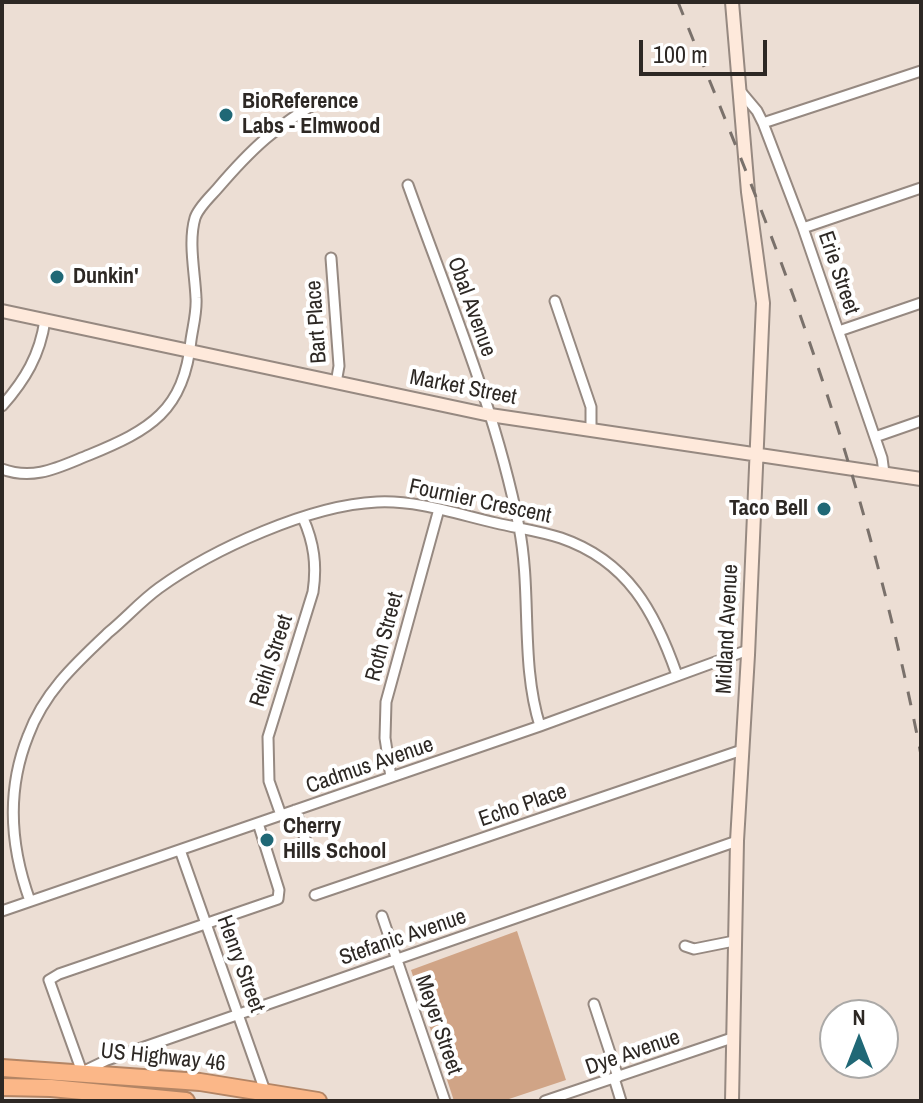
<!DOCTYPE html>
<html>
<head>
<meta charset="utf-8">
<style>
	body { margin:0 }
	#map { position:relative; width:923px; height:1103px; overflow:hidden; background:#ecded4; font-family:"Archivo Narrow",sans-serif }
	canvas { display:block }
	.frame { position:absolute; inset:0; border:4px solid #2d2824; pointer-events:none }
	.north { position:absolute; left:819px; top:999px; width:80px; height:80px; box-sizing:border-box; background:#fff; border:2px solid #aba9a7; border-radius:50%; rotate:0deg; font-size:22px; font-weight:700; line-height:32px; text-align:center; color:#2d2824 }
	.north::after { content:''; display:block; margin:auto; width:28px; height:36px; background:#206876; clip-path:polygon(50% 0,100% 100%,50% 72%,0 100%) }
	.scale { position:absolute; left:639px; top:40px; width:128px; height:36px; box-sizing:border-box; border:4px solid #2d2824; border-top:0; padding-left:10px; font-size:24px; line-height:28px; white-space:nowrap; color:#2d2824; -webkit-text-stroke:6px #fff; paint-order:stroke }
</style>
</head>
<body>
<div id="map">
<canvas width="923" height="1103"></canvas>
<div class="frame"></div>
<div class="north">N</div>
<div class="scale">100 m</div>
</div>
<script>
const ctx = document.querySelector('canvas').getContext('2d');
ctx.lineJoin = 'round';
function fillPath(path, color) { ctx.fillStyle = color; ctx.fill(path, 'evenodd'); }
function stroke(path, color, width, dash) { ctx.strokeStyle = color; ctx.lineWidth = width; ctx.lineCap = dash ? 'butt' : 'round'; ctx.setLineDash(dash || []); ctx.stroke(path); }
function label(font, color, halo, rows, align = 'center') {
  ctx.font = font + ' "Archivo Narrow",sans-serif'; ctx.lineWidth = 8; ctx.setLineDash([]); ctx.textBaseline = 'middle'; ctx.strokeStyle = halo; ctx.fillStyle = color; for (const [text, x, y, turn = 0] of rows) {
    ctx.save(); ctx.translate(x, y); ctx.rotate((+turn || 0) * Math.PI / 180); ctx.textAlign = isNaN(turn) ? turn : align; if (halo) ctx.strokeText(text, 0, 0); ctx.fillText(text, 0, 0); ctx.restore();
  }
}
fillPath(new Path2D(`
	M 517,931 L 566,1080 L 503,1101 L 454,1101 L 411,970 Z`), '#d0a486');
const street = new Path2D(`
	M 741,92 L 757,111 L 763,123 L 803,228 L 882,458 L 884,473
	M 763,123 L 921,71
	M 408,185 C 448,297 496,410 519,527 C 532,593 520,662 540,726
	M 803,228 L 921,188
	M 331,258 L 339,366 L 336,383
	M 555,301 L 591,407 L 591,430
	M 839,331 L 921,303
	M 2,406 C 25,380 40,355 45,320
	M 875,437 L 921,421
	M 2,469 C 34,481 59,467 89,455 C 150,430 184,411 191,340 C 193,326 197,312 196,298 C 195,273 188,242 195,218 C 198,208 210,197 217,189 C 252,148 276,126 323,99
	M 391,777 L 385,738 L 386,702 L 439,509
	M 295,810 L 309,850
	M 281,815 L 269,781 L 268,737 L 313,592 C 317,565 314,543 303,518
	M 258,823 L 279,890 L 278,899 L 59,974 L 49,980 L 82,1072 L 107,1060 L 737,841
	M 180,850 L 265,1091
	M 315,895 L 742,750
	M 30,901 C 10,846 6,791 28,736 C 44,692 76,663 109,632 C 126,618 141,601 159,588 C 213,549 310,505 377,502 C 417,500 457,514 496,523 C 517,528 540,531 561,538 C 628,561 655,612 677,675
	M 2,911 L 540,726 L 748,650
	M 382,916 L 445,1101
	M 685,946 L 694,949 L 734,941
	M 594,1004 L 618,1077
	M 614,1078 L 621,1101
	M 545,1101 L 732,1038`);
const secondary = new Path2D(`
	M 732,2 L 748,192 L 763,303 L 748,655 L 737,841 L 732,1101
	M 2,311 L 490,415 L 921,479`);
const highway = new Path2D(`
	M 2,1068 L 200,1082 L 318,1101
	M 2,1087 L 51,1088 L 186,1101`);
stroke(street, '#968981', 13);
stroke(secondary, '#968981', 16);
stroke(highway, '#b38565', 20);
stroke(street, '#fff', 9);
stroke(secondary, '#fee9db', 12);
stroke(highway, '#fbb788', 16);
stroke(new Path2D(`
	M 678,2 C 719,105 762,207 799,312 C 850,456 892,605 921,755`), '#7a716b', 3, [14, 14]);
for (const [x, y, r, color] of [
	[226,115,8,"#206876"],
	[57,277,8,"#206876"],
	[824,509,8,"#206876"],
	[267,840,8,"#206876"]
]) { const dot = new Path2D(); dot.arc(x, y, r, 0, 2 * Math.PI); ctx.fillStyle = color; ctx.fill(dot); stroke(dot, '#fff', 3); }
label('bold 22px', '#2d2824', '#fff', [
	["BioReference",242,102],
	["Labs - Elmwood",242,127],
	["Dunkin'",73,277],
	["Taco Bell",808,509,"right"],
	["Cherry",283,827],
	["Hills School",283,852]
], 'left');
label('22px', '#2d2824', '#fff', [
	["Erie Street",838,273,71],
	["Obal Avenue",471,307,70],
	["Bart Place",317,322,-94],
	["Market Street",463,388,11],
	["Fournier Crescent",480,502,12],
	["Midland Avenue",728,629,-87],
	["Roth Street",385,637,-75],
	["Reihl Street",272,661,-72],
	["Cadmus Avenue",370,766,-19],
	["Echo Place",523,806,-19],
	["Stefanic Avenue",403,938,-19],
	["Henry Street",240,964,70],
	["Meyer Street",438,1025,71],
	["Dye Avenue",633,1053,-19],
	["US Highway 46",163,1058,6]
]);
</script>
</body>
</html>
